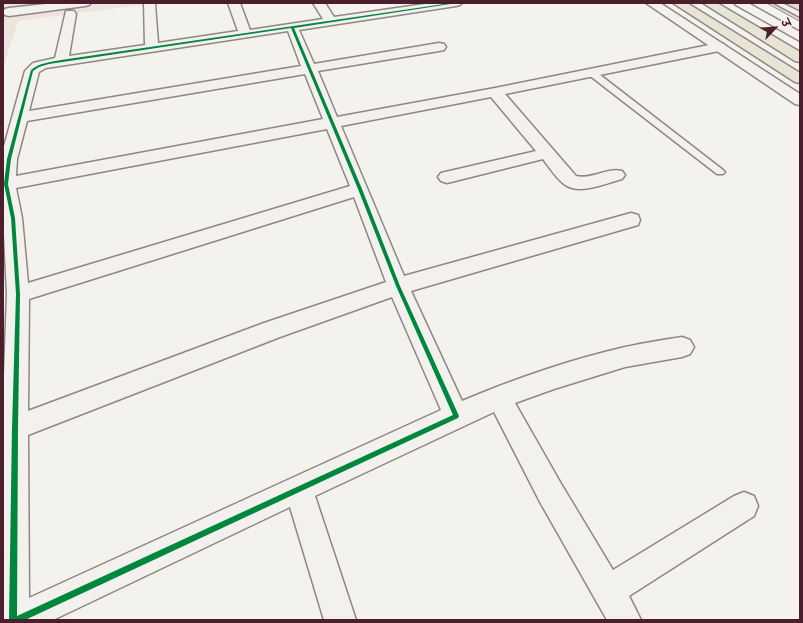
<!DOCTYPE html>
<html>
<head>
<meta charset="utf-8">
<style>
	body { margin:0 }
	#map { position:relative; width:803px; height:623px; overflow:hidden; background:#f4f2ec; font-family:Mali,"Playpen Sans Deva",sans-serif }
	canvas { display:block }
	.frame { position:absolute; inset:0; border:4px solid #4a1f2b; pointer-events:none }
	.north { position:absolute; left:755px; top:8px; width:40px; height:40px; -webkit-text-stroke:3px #f7f3e8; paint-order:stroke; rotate:65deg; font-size:11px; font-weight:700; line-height:16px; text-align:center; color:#4a1f2b }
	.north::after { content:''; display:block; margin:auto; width:14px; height:18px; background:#4a1f2b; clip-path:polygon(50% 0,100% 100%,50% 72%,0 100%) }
</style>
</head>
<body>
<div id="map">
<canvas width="803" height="623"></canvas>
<div class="frame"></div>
<div class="north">उ</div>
</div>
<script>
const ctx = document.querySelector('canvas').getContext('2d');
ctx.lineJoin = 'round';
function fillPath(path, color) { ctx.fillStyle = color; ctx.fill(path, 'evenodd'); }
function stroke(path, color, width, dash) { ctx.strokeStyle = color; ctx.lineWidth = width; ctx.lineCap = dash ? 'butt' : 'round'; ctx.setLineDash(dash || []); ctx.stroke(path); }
fillPath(new Path2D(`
	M 3,3 L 156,3 L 18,21 L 3,68 Z`), '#efe3dd');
const building = new Path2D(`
	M 767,3 L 800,3 L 800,21 Z`);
fillPath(building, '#e4d8d6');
stroke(building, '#8f8685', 1);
const service = new Path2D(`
	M 774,3 L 782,3 L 800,12 L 800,17 Z
	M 589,71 L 595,71 L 723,170 L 725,172 L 723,174 L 717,174 L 589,75 Z`);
const minor = new Path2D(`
	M 55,3 L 91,3 L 89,5 L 85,6 L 9,16 L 5,15 L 3,12 L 5,9 L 9,8 Z
	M 144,3 L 155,4 L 158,43 L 238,31 L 228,3 L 240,3 L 250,30 L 323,19 L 313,3 L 325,3 L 334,17 L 432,3 L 462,3 L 460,5 L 456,6 L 299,30 L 314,64 L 439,43 L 444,44 L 446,47 L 444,50 L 439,51 L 318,71 L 337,117 L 495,88 L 719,43 L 724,44 L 726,47 L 724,50 L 719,51 L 505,94 L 576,176 C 592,180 607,167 622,171 L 625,175 L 622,179 C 606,183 579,196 564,184 C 556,178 549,167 543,159 L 447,183 L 441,181 L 438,177 L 441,173 L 536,151 L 491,97 L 341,126 L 404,276 L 631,213 L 638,215 L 640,220 L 638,225 L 411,291 L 462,401 C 514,379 569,360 625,347 C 643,343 663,340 682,337 L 690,340 L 694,347 L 690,354 L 682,357 L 625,367 L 554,389 L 515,403 L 560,482 L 613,570 L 734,496 L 744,492 L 754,496 L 758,506 L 754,516 L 629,596 L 641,620 L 607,620 L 540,502 L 494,412 L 315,496 L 356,620 L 324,620 L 290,507 L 53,620 L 3,620 L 3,403 L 7,294 L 3,215 L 3,150 L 25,71 L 33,63 L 55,58 L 66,11 L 74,11 L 76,14 L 69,56 L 145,45 ZM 288,31 L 301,66 L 29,111 L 39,72 L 46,68 ZM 305,74 L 323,119 L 16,176 L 17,159 L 27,121 ZM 327,129 L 350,186 L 28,283 L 22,218 L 16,188 ZM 354,197 L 386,282 L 264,323 L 28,411 L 29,299 ZM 392,297 L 441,410 L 29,598 L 28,435 L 280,337 Z`);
const tertiary = new Path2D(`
	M 646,3 L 660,3 L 800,94 L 800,105 L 795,104 Z
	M 734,3 L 748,3 L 800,32 L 800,41 L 736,5 Z`);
const trunk = new Path2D(`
	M 673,3 L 687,3 L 800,73 L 800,83 L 795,82 Z
	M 703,3 L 717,3 L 800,52 L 800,62 L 795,61 Z`);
stroke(service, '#8f8685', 3);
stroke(minor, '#8f8685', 3);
stroke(tertiary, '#8f8685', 3);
stroke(trunk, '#8f8685', 3);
fillPath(service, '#f2f1ed');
fillPath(minor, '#f2f1ed');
fillPath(tertiary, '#f2f1ed');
fillPath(trunk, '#e7e4d5');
fillPath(new Path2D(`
	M 451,3 L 457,3 L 294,28 L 362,189 L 400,286 L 459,416 L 458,418 L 25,620 L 9,620 L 12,428 L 16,294 L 11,218 L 4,184 L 7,159 L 31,70 C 39,63 50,62 61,60 ZM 291,28 L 358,189 L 396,286 L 453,415 L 17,616 L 18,428 L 20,294 L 15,218 L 8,184 L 11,159 L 33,71 L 39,67 L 49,64 Z`), '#00873e');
</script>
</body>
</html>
